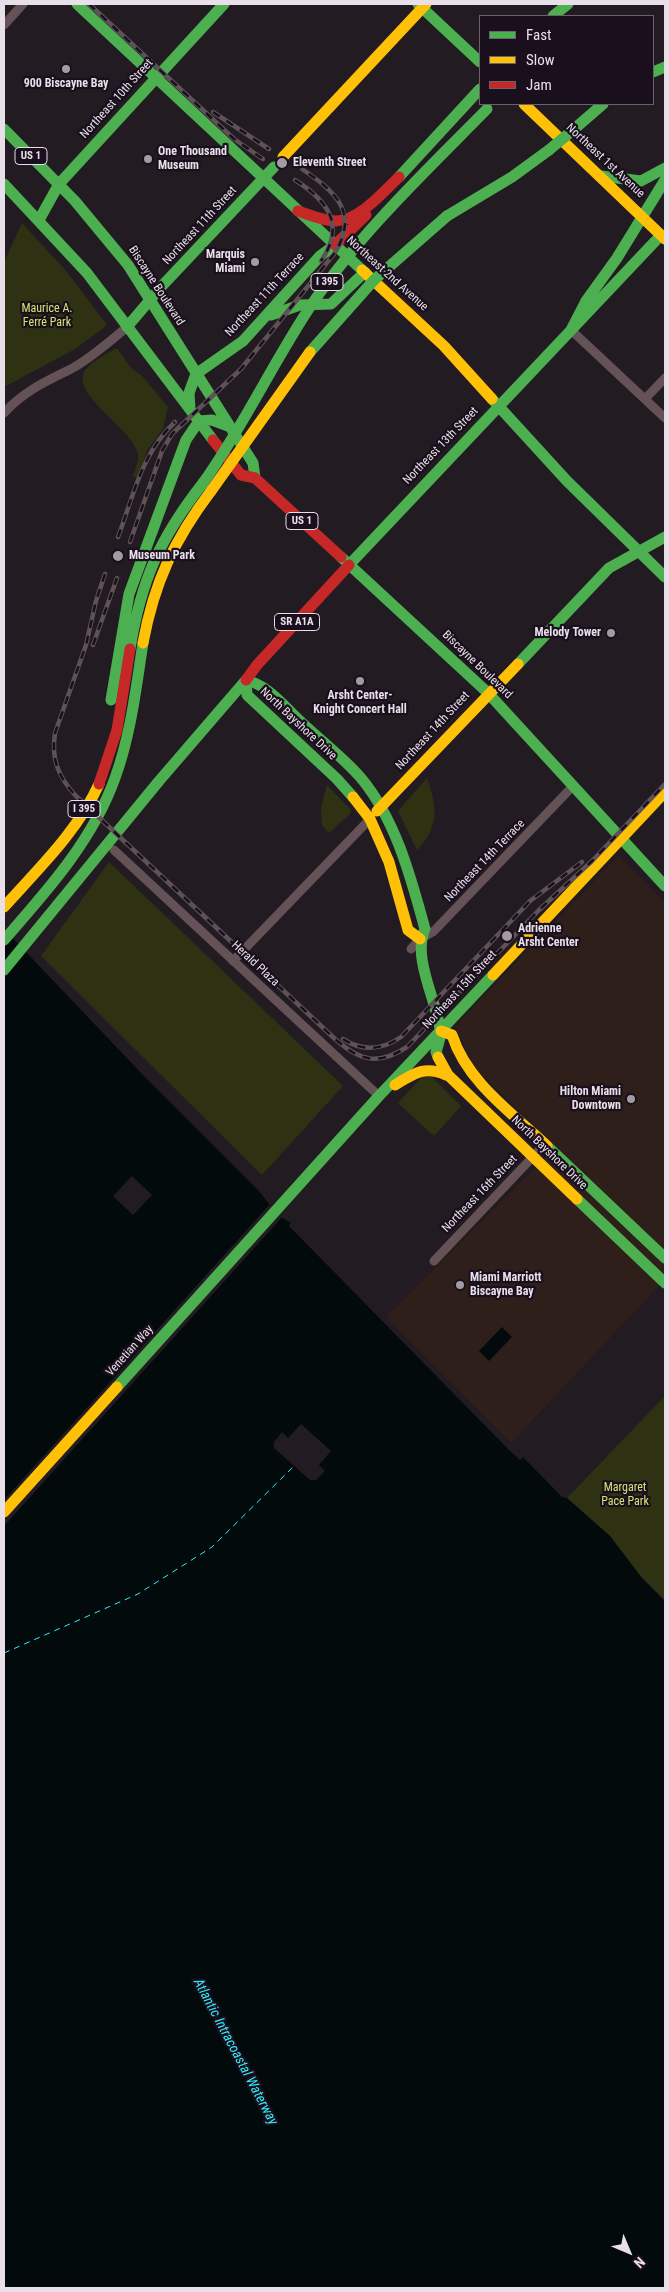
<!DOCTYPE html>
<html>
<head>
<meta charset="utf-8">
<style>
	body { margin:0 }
	#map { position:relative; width:669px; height:2292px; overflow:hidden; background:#221c22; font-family:"Roboto Condensed",sans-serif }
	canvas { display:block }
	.frame { position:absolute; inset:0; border:5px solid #e8dfe9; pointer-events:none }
	.legend { position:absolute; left:479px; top:15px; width:175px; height:90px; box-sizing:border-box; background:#1a0f1d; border:1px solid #6c626f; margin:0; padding:6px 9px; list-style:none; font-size:15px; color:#e8dfe9 }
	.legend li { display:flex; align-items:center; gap:10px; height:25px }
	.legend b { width:25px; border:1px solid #6c626f }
	.north { position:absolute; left:604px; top:2227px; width:50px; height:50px; -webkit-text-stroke:4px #1a0f1d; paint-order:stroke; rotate:135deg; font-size:14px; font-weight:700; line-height:20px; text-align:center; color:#e8dfe9 }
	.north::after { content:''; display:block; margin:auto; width:18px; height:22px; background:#e8dfe9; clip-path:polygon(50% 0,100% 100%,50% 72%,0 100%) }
</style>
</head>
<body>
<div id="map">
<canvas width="669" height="2292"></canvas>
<div class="frame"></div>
<ul class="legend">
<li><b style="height:6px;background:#4caf50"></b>Fast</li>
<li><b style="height:6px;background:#ffc107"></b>Slow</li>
<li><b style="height:6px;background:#c62828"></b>Jam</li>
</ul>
<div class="north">N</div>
</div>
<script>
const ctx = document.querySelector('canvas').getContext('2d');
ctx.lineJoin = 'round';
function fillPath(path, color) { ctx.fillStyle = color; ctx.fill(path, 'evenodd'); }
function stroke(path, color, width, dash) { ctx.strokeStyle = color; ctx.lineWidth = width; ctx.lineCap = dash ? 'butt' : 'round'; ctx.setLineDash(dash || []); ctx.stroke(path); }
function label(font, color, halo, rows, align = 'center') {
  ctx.font = font + ' "Roboto Condensed",sans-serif'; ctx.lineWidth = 4.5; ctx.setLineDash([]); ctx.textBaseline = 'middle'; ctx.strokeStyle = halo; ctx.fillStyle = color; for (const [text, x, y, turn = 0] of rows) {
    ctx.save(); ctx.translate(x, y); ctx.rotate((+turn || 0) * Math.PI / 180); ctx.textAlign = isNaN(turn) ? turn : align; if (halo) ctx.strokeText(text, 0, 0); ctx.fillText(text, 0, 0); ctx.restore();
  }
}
fillPath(new Path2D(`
	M 619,855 L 665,903 L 665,1279 L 511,1443 L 386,1317 L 556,1147 L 473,1066 L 455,1026 Z`), '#2f1f1b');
fillPath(new Path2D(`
	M 22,223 L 67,272 L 107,325 L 75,349 L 4,387 L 4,262 Z
	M 117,348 L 131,368 L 142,376 L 168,407 L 163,429 L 148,449 L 137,478 L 133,476 C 135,469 139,461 138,454 C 132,426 63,391 88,367 C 96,359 108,353 117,348 Z
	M 427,778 C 437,807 440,826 417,850 L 398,811 Z
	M 327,785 L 351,810 L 350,814 L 329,833 L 322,825 L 321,808 Z
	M 109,862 L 343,1086 L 262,1175 L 41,956 Z
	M 431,1076 L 461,1106 L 434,1136 L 398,1103 L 421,1078 Z
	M 665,1396 L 665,1601 L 642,1578 L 610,1536 L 567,1498 Z`), '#2f3212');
fillPath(new Path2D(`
	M 4,929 L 144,1076 L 258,1190 L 279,1216 L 291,1223 L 289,1226 L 510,1451 L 520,1460 L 523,1457 L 562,1497 L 567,1498 L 610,1536 L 642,1578 L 665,1601 L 665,2288 L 4,2288 Z
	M 502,1327 L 512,1337 L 489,1361 L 479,1351 Z`), '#030a0c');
fillPath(new Path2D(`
	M 132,1176 L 152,1195 L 133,1215 L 113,1196 Z
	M 271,1203 L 283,1216 L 4,1526 L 4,1500 Z
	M 301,1424 L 331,1451 L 319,1465 L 325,1471 L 316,1480 L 310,1480 L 274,1448 L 274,1442 L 282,1432 L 288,1438 Z`), '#221c22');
stroke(new Path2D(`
	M 4,1653 L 138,1594 L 212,1547 L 294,1466`), '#2eeefa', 1, [6, 5]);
stroke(new Path2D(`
	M 4,25 L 23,4
	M 571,330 L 665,418
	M 645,399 L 665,378
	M 4,413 C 23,392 46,381 71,369 C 86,361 113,339 127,327
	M 114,850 L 379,1096
	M 411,949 L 420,939 L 434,931 L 573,786
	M 233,961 L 370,819
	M 434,1261 L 545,1144`), '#645257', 9);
stroke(new Path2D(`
	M 77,4 L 362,270
	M 418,4 L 480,62
	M 553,16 L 568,4
	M 653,72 L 665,67
	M 4,129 L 75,201 L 128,265 L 253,463 L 255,478
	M 573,130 L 603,104
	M 601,176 L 641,181 L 665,168
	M 399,177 L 480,89
	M 4,184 L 87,273 L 213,440
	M 447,216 L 512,177 L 549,150
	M 39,220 L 59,184 L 224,4
	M 271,315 L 300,305 L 331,304 L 365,272
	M 127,327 L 161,287 L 274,167
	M 571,330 L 586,301 L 617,258 L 665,180
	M 492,399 L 567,481 L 665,577
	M 190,409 L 189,393 L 196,374 L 243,341 L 320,256 L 335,245
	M 341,557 L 488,693 L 665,886
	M 349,565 L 661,235
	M 130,649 C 141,580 160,538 203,483
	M 518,664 L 609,568 L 665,537
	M 111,700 L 129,594 L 186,440 L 199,421 L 212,420 L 228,426
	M 353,797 L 337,779 L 247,695 L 246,680 C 268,685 284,706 300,721 C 320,740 344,758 361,778 C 396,820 411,878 425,929 C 412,956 436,1000 440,1029 C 442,1036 438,1045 436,1052 L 438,1057
	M 4,940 C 47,891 93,840 115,778 C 131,734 136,688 143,643
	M 4,970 L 159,781 L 246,680
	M 547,1146 L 665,1258
	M 577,1199 L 665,1283
	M 117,1387 L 379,1096 L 493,975`), '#4caf50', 11);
stroke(new Path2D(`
	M 524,104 L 665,239
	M 283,157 L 426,4
	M 362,270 L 444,346 L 492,399
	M 143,643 C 154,583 174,540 211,491
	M 353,797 L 370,819 L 389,862 L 408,930 L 420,939
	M 377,811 L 518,664
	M 4,907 C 38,869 78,831 99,784
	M 493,975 L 665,792
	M 441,1031 L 452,1035 C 467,1082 512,1113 547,1146
	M 438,1057 L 448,1075 L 577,1199
	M 395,1085 C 413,1074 425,1065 446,1075
	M 4,1512 L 117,1387`), '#ffc107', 11);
stroke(new Path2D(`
	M 298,211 C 310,215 323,221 336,221 C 360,220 383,192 399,177
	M 335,245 L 366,215
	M 213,440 L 241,475 L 255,478 L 341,557
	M 246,680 L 257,665 L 349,565
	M 99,784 L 117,730 L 130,649`), '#c62828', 11);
const rail = new Path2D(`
	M 89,4 L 234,139 L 263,159
	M 213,112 L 269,149
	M 295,180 C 328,201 346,225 321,261
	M 118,537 C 133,497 142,452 175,422
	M 130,542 L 162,451 L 172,434 L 241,369 L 334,254 C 360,213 336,192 302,169
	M 105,574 L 96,601 L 86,645 L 55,733 C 51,759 58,776 75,795 L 335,1039 C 360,1061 378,1066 407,1047 L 539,910 L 592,861 L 665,784
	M 93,645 L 117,578
	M 343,1039 C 363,1052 382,1050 401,1037 L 530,901 L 582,862`);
stroke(rail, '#5e5257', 4.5);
stroke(rail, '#1a0f1d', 2.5, [8]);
stroke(new Path2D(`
	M 549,150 L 573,130
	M 310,352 L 374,280 L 447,216
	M 203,483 C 244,426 273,362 312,304 C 361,232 426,171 487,109`), '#4caf50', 11);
stroke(new Path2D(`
	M 211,491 L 310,352`), '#ffc107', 11);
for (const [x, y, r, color] of [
	[66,69,5,"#a39ba3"],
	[148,159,5,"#a39ba3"],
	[282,163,6,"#a39ba3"],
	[255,262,5,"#a39ba3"],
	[118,556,6,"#a39ba3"],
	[611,633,5,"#a39ba3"],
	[360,681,5,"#a39ba3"],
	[507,936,6,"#a39ba3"],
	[631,1099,5,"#a39ba3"],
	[460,1285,5,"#a39ba3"]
]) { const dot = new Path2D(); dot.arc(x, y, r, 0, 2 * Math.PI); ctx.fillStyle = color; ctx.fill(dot); stroke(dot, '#1a0f1d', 2); }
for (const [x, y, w] of [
	[31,156,32],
	[327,282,32],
	[302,521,32],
	[297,622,45],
	[84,809,32]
]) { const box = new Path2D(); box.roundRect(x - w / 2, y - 8.5, w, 17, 4); ctx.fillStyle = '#1a0f1d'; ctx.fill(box); stroke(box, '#e8dfe9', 1); }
label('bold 11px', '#e8dfe9', null, [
	["US 1",31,156],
	["I 395",327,282],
	["US 1",302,521],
	["SR A1A",297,622],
	["I 395",84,809]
]);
label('bold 12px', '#e8dfe9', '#1a0f1d', [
	["900 Biscayne Bay",66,84,"center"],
	["One Thousand",158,152],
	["Museum",158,166],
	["Eleventh Street",293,163],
	["Marquis",245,255,"right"],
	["Miami",245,269,"right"],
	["Museum Park",129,556],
	["Melody Tower",601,633,"right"],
	["Arsht Center-",360,696,"center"],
	["Knight Concert Hall",360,710,"center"],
	["Adrienne",518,929],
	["Arsht Center",518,943],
	["Hilton Miami",621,1092,"right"],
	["Downtown",621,1106,"right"],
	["Miami Marriott",470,1278],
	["Biscayne Bay",470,1292]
], 'left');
label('12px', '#e8dfe9', '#1a0f1d', [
	["Northeast 10th Street",117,99,-48],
	["Northeast 1st Avenue",605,161,43],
	["Northeast 11th Street",200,226,-47],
	["Northeast 2nd Avenue",387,274,42],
	["Biscayne Boulevard",156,286,57],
	["Northeast 11th Terrace",265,295,-47],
	["Northeast 13th Street",441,446,-46],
	["Biscayne Boulevard",477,665,44],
	["North Bayshore Drive",298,724,43],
	["Northeast 14th Street",433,731,-47],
	["Northeast 14th Terrace",485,861,-46],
	["Herald Plaza",255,964,43],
	["Northeast 15th Street",460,990,-47],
	["North Bayshore Drive",549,1153,44],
	["Northeast 16th Street",480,1194,-46],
	["Venetian Way",130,1351,-48]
]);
label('12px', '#d5e572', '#1a0f1d', [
	["Maurice A.",47,309],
	["Ferré Park",47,323],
	["Margaret",625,1488],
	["Pace Park",625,1502]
]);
label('italic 14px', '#2eeefa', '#1a0f1d', [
	["Atlantic Intracoastal Waterway",235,2052,62]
]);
</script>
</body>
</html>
